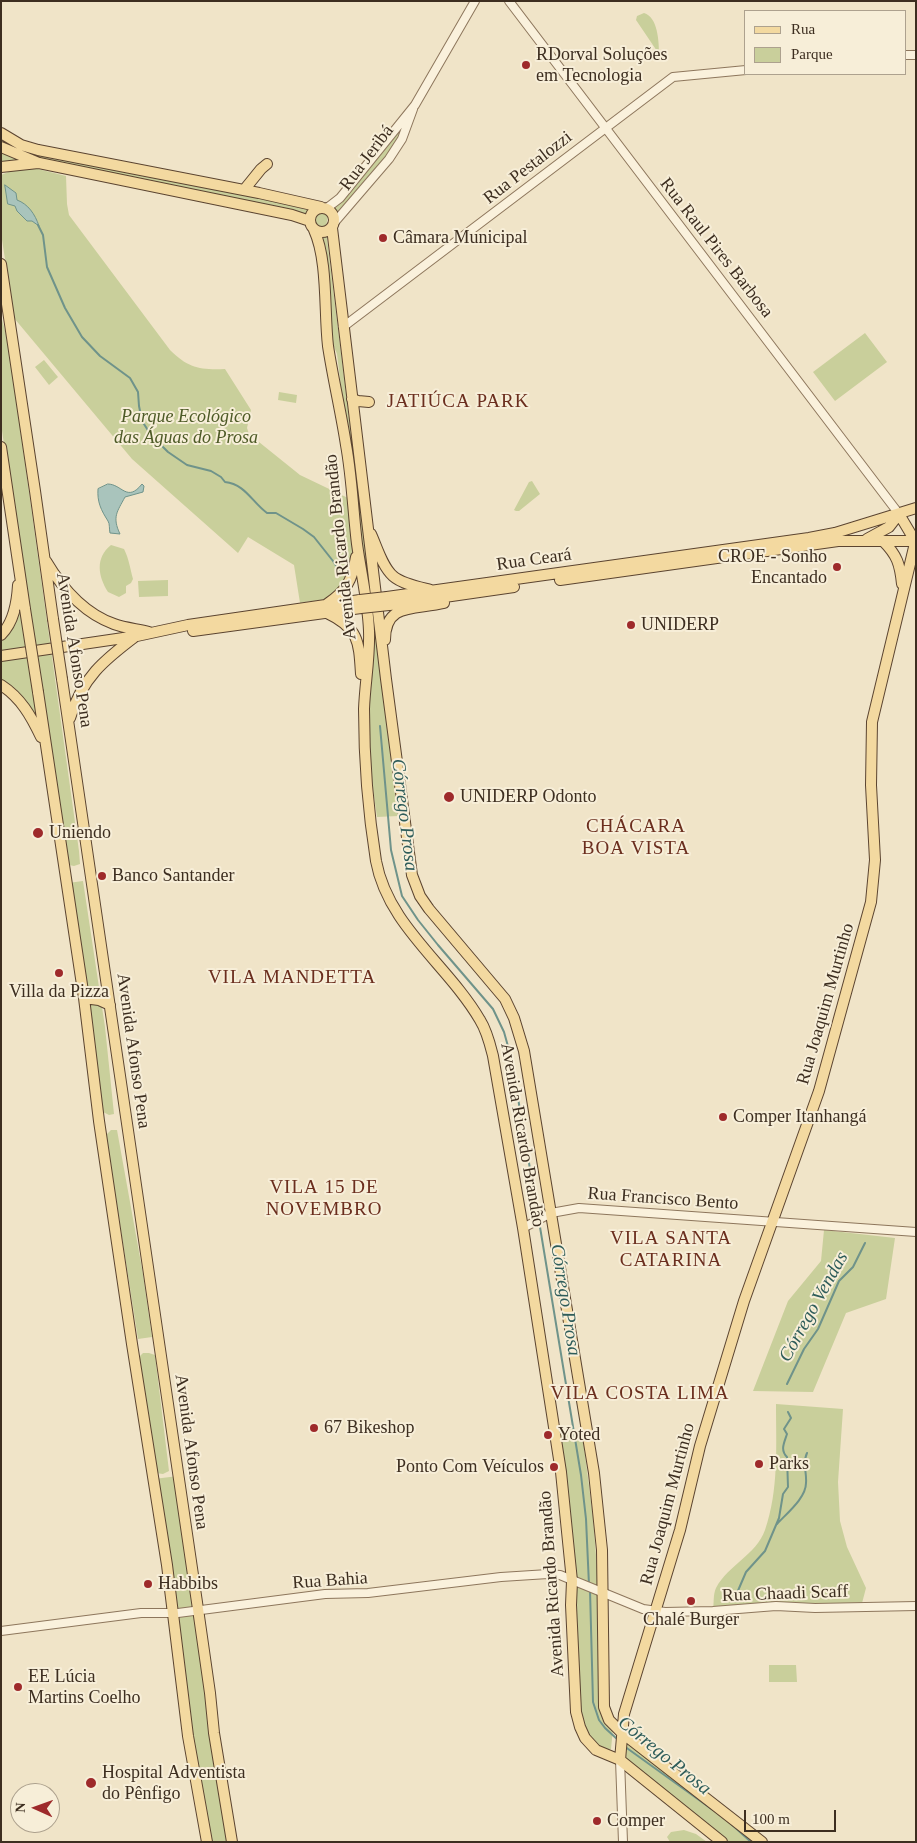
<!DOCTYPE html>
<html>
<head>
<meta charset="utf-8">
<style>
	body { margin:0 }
	#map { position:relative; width:917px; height:1843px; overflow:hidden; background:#f0e4c8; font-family:"Times New Roman",serif }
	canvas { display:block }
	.frame { position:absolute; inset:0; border:2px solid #3d2e20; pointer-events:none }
	.legend { position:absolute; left:744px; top:10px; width:162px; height:65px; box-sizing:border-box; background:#f7eed8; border:1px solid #ada18e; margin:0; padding:6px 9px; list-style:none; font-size:15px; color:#3d2e20 }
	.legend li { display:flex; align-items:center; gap:10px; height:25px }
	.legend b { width:25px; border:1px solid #ada18e }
	.north { position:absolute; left:10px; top:1783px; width:50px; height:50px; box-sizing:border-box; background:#f7eed8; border:1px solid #ada18e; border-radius:50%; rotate:272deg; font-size:14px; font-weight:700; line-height:20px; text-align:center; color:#3d2e20 }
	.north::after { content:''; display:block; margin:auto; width:18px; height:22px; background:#9e2a2b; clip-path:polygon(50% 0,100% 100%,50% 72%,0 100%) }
	.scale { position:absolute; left:744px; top:1810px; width:92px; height:22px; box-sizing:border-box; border:2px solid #3d2e20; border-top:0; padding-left:6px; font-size:15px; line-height:18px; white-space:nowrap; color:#3d2e20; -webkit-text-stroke:4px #f7eed8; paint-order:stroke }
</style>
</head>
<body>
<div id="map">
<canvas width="917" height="1843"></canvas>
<div class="frame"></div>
<ul class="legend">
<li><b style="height:6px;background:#f3d9a0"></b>Rua</li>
<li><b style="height:14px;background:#c9cf9b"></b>Parque</li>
</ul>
<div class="north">N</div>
<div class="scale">100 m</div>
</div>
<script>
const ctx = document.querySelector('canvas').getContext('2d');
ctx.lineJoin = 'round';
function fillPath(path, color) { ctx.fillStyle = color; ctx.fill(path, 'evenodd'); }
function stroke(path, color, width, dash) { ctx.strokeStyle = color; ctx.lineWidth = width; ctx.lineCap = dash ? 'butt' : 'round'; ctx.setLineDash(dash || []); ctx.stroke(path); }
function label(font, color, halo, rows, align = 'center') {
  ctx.font = font + ' "Times New Roman",serif'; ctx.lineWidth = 4; ctx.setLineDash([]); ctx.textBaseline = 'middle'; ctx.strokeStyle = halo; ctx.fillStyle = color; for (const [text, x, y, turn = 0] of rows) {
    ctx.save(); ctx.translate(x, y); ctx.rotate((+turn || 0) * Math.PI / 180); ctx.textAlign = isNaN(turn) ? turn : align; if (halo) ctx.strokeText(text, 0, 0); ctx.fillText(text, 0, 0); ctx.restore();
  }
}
fillPath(new Path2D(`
	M 644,13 C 658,17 659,42 659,54 L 636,20 L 637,16 Z
	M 399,129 L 401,131 C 386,163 357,190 335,217 L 333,211 L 335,207 Z
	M 1,137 L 310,208 L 326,213 L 328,216 L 326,226 L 322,227 L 314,222 L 70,166 L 1,164 Z
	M 16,169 L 38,169 L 66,176 L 67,204 L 69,215 L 170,350 C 188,368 200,370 225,369 L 251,410 L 247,428 L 249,434 L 300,475 L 348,498 C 350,525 363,584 332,597 C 323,601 310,601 300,603 L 294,565 L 248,537 L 238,553 L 132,459 L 14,318 L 1,233 L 1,175 Z
	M 326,231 L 398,816 L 377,817 L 370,768 L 367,716 L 372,644 L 337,354 L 332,342 L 319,233 Z
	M 1,316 L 8,341 L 79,851 L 80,864 L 74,866 L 69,865 L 49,747 L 1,424 Z
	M 865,333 L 887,362 L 835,401 L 813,372 Z
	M 44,360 L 58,377 L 49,385 L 35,367 Z
	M 279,392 L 297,395 L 296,403 L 278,400 Z
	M 532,481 L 540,494 L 519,511 L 516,511 L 514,510 L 529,482 Z
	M 111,545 L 124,549 C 129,559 130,568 133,579 L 131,583 L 126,586 L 126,593 L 119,597 L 108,592 C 98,576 95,558 111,545 Z
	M 168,580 L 168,596 L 139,597 L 138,581 Z
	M 19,590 L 40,730 L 1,681 L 1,640 L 8,634 Z
	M 83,881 L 105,1027 L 114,1114 L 109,1115 L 103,1112 L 68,883 Z
	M 111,1130 L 117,1130 L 143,1274 L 152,1337 L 138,1339 L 106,1135 Z
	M 824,1230 L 895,1238 L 886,1299 L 846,1313 L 813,1392 L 753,1391 L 788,1301 L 821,1261 Z
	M 143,1353 L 149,1353 L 155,1355 L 169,1471 L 163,1474 L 156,1473 L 139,1357 Z
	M 776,1404 L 843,1409 L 838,1482 L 840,1521 L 847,1547 L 866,1588 L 861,1607 L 713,1611 C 714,1604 713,1594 716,1588 C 728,1565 756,1555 765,1530 C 779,1490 776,1445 776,1404 Z
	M 558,1427 L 582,1431 L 593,1517 L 599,1593 L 600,1694 L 613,1729 L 611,1749 L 606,1751 L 598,1747 L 582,1726 Z
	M 178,1476 L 232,1842 L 207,1842 L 154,1479 Z
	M 769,1665 L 796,1665 L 797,1682 L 769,1682 Z
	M 621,1732 L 762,1842 L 722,1842 L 620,1760 Z
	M 684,1830 L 696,1834 L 707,1842 L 670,1842 L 667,1837 L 671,1832 Z`), '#c9cf9b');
const water = new Path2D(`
	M 5,185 L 16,193 L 17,200 C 28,204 35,214 39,226 L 32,221 L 27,221 L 17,211 L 15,206 L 8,204 Z
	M 108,484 C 122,484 127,503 142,484 L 144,486 L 143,492 L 125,497 C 117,512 112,517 120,534 L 110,533 C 109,529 110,524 108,521 C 101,510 97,502 98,489 Z`);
fillPath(water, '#a9c4bc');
stroke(water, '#6f938a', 1);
stroke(new Path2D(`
	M 38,225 L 43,235 L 47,267 L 65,308 L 82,337 L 100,356 L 130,378 L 138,392 L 139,406 L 142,421 L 151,435 L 168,452 L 187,465 L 211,471 L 221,477 L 225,482 C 245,484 252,502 267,513 L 276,513 L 303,529 L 314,537 L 333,561 L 340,572
	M 380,726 L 391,850 L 402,896 L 418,920 L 438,945 L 493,1009 L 504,1032 L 511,1057 L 538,1216
	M 539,1221 L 581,1475 L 586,1519 L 589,1585
	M 787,1384 L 804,1349 L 818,1329 L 839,1281 L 853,1267 L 865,1243
	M 777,1524 C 787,1513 806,1498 806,1483 C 807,1472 802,1463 807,1453
	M 590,1590 L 593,1702 L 599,1720 L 605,1728 L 617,1739
	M 737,1593 L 746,1572 L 765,1551 L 779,1518 L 783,1494 L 788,1487 L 787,1457 C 780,1450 784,1443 787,1434 L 784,1429 L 791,1418 L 788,1412
	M 624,1746 L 713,1810
	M 729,1822 L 751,1842`), '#6f938a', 2);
const minor = new Path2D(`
	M 509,1 L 899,514
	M 906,55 L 916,55
	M 327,208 L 340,198 L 415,105 L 475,1
	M 334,223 L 389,159 L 402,139 L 413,109
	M 343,327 L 673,77 L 746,70
	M 523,1228 L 551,1213 L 579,1208 L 916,1232
	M 1,1631 L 141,1613 L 178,1613 L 325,1594 L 368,1593 L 501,1577 L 548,1574 L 560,1575 L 643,1609 L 665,1612 L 713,1611 L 776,1606 L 815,1608 L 916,1606
	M 620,1760 L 623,1842`);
const major = new Path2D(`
	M 1,133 L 21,145 L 38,150 L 259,193 L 321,207
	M 1,147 L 39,163 L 292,215 L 310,221
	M 1,167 L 38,163
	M 244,190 L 261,169 L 267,164
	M310 220a12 12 0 1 1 24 0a12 12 0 1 1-24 0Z
	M 332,228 L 386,679 L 412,875 L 420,896 L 429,909 L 505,999 L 514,1018 L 524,1051 L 594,1473 L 602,1550 L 604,1707 L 609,1720 L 621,1732 L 762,1842
	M 314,230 C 328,260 324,312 328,346 C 333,379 341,412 346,445 C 352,478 353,511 357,544 C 361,573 368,602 369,631 C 370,657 365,683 364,709 C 364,759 368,811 376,861 C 388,926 448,965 480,1020 C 487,1031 490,1044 493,1056 L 523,1228 L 561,1472 L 572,1581 L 571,1605 L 576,1712 L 580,1727 L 585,1738 L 596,1750 L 620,1760 L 722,1842
	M 1,264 L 35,491 L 53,619
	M 352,399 L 358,401 L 369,402
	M 1,447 L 25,609
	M 899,514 L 915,541
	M 371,534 C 377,547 382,566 393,576 C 402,584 419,587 431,590
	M 867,539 L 889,527 L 899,514
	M 883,541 C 897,555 900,564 902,584
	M 46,561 C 62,588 83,613 114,624 C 125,628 137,629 149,632
	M 560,580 L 838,541 L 916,541
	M 387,597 L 809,538 L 835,533 L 916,508
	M 327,604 C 347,590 352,581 356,557
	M 389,605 L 514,587
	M 327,613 C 359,628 359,642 361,674
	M 193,631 L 361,608
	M 1,635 C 14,622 17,603 18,585
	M 385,640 C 385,602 415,610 444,603
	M 1,656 L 137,636 L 188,625 L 360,600
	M 62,679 L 198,1609 L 210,1693 L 214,1733 L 232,1842
	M 1,685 C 21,698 31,716 41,737
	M 38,692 L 84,998 L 99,1121 L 132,1344 L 167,1565 L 188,1736 L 207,1842
	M 70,718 C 82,678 104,660 136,636
	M 84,998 L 99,1000 L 110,1005
	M 620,1760 L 624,1714 L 680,1530 L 700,1446 L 744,1301 L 819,1091 L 871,902 L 875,860 L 871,785 L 872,722 L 916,539`);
stroke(minor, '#8d765c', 10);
stroke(major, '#5b4430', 12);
stroke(minor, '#faf1dc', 8);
stroke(major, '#f3d9a0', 10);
const majorBridge = new Path2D(`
	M 360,600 L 387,597
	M 361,608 L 389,605
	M 25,609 L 38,692
	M 53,619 L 62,679`);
stroke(majorBridge, '#5b4430', 12, []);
stroke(majorBridge, '#f3d9a0', 10);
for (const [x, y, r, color] of [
	[526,65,5,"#9e2a2b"],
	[383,238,5,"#9e2a2b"],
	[837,567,5,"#9e2a2b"],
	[631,625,5,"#9e2a2b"],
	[449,797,6,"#9e2a2b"],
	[38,833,6,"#9e2a2b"],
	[102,876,5,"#9e2a2b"],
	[59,973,5,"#9e2a2b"],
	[723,1117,5,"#9e2a2b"],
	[314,1428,5,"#9e2a2b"],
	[548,1435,5,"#9e2a2b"],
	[759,1464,5,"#9e2a2b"],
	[554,1467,5,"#9e2a2b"],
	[148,1584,5,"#9e2a2b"],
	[691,1601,5,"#9e2a2b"],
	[18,1687,5,"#9e2a2b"],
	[91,1783,6,"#9e2a2b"],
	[597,1821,5,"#9e2a2b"]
]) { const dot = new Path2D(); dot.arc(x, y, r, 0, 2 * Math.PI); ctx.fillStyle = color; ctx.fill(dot); stroke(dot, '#f7eed8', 2); }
label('18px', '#3d2e20', '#f7eed8', [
	["RDorval Soluções",536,55],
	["em Tecnologia",536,76],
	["Câmara Municipal",393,238],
	["CROE - Sonho",827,557,"right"],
	["Encantado",827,578,"right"],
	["UNIDERP",641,625],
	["UNIDERP Odonto",460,797],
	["Uniendo",49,833],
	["Banco Santander",112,876],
	["Villa da Pizza",59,992,"center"],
	["Comper Itanhangá",733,1117],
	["67 Bikeshop",324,1428],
	["Yoted",558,1435],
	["Parks",769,1464],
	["Ponto Com Veículos",544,1467,"right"],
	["Habbibs",158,1584],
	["Chalé Burger",691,1620,"center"],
	["EE Lúcia",28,1677],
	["Martins Coelho",28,1698],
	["Hospital Adventista",102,1773],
	["do Pênfigo",102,1794],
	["Comper",607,1821]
], 'left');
label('18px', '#3d2e20', '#f7eed8', [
	["Rua Jeribá",367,158,-53],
	["Rua Pestalozzi",528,168,-38],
	["Rua Raul Pires Barbosa",716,248,52],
	["Avenida Ricardo Brandão",341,547,-96],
	["Rua Ceará",534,560,-8],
	["Avenida Afonso Pena",74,650,81],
	["Rua Joaquim Murtinho",826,1004,-74],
	["Avenida Afonso Pena",133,1051,82],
	["Avenida Ricardo Brandão",522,1135,80],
	["Rua Francisco Bento",663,1199,4],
	["Avenida Afonso Pena",191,1452,82],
	["Rua Joaquim Murtinho",668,1504,-75],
	["Rua Bahia",330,1581,-4],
	["Avenida Ricardo Brandão",552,1584,-94],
	["Rua Chaadi Scaff",785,1594,-2]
]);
label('italic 18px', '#4d5a26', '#f7eed8', [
	["Parque Ecológico",186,417],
	["das Águas do Prosa",186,438]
]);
ctx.letterSpacing = '1px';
label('19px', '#6b2e1e', '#f7eed8', [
	["JATIÚCA PARK",458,402],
	["CHÁCARA",636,827],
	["BOA VISTA",636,849],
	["VILA MANDETTA",292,978],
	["VILA 15 DE",324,1188],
	["NOVEMBRO",324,1210],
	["VILA SANTA",671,1239],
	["CATARINA",671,1261],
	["VILA COSTA LIMA",640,1394]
]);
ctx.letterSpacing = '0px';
label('italic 19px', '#2f5d5a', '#f7eed8', [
	["Córrego Prosa",404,815,83],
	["Córrego Prosa",565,1300,81],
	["Córrego Vendas",814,1307,-61],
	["Córrego Prosa",664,1756,39]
]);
</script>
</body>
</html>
